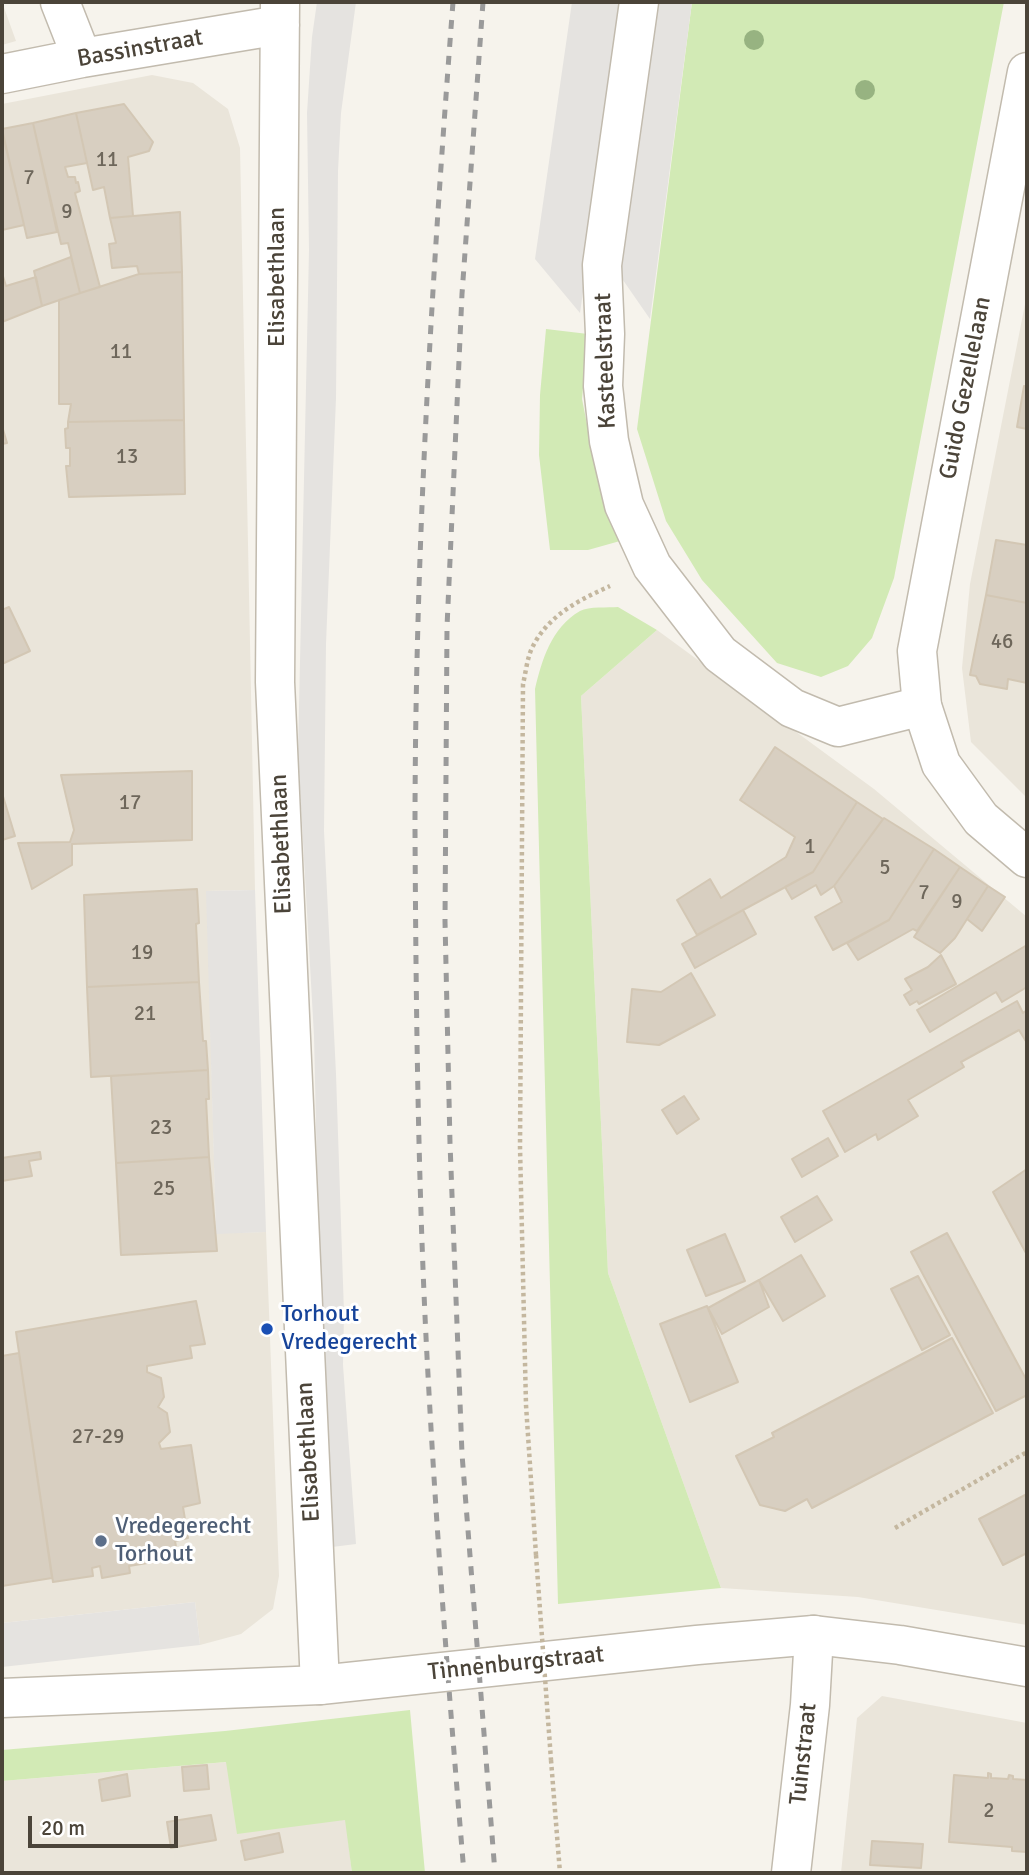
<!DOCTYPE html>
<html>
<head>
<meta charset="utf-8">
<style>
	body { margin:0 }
	#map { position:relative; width:1029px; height:1875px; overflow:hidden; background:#f6f3ec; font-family:Signika,sans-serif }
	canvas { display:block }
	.frame { position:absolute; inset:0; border:4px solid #4b4439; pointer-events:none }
	.scale { position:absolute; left:28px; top:1816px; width:150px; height:32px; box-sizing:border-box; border:4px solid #4b4439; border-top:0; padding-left:9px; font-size:21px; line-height:24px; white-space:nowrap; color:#4b4439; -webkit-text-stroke:5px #fff; paint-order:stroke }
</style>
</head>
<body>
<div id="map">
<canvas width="1029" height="1875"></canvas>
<div class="frame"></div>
<div class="scale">20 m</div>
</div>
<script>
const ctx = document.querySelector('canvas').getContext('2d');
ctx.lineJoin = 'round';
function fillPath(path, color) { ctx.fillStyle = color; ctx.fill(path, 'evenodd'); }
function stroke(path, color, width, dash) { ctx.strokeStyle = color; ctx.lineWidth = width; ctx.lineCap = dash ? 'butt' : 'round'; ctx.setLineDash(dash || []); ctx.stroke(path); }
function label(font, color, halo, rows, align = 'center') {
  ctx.font = font + ' Signika,sans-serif'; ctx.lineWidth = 6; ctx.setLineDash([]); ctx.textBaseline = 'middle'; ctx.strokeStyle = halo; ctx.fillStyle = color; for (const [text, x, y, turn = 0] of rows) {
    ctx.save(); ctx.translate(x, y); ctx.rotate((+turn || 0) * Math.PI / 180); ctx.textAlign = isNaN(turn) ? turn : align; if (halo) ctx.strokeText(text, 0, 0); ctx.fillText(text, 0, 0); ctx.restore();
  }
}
fillPath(new Path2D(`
	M 2,2 L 16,41 L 2,45 Z
	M 152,75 L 193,83 L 228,109 L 240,148 L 255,890 L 207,891 L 216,1233 L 266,1232 L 279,1576 L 273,1609 L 241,1634 L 200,1645 L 195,1602 L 2,1623 L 2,104 Z
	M 1027,294 L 1027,798 L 971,742 L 962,668 L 970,584 Z
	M 657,630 L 874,789 L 1027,917 L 1027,1625 L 858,1597 L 721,1588 L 608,1273 L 581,696 Z
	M 882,1696 L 1027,1723 L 1027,1873 L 841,1873 L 857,1718 Z
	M 227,1762 L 346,1820 L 352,1873 L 2,1873 L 2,1781 Z`), '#eae5da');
fillPath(new Path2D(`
	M 692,2 L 1004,2 L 894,578 L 872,638 L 848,666 L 821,677 L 777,663 L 702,580 L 666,521 L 637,429 Z
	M 546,329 L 588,334 L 582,399 L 598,480 L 620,541 L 588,550 L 550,550 L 539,455 L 540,395 Z
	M 618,607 L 657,630 L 581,696 L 608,1273 L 721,1588 L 558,1604 L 535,689 C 542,660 551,628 580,611 C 589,606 608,608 618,607 Z
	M 410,1710 L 425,1873 L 352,1873 L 345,1820 L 237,1834 L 226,1762 L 2,1781 L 2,1750 L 225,1731 Z`), '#d2eab5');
fillPath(new Path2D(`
	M 317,2 L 356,2 L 341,113 L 338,171 L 336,398 L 326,644 L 324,831 L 336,1074 L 344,1313 L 343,1365 L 356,1544 L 332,1547 L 318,1215 L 314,1036 L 298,753 L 309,250 L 307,113 L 312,37 Z
	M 572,2 L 624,2 L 580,313 L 535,259 Z
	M 652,2 L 692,2 L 650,319 L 616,270 Z
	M 255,890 L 266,1232 L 216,1234 L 206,891 Z
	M 195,1602 L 200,1645 L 2,1667 L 2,1623 Z`), '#e5e3e0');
const building = new Path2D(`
	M 124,104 L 153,142 L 149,151 L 128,157 L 133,216 L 110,218 L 104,187 L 93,190 L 76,113 Z
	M 76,113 L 87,163 L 65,167 L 68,177 L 75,177 L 76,183 L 78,182 L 80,191 L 75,193 L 100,287 L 80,293 L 68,243 L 61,244 L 33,123 Z
	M 33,123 L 57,232 L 27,238 L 2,129 Z
	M 2,131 L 24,225 L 2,230 Z
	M 180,212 L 182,272 L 139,274 L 137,266 L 112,268 L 109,244 L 116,243 L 110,218 Z
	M 71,257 L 80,293 L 42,306 L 34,271 Z
	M 182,272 L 184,420 L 68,422 L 71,404 L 59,404 L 59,300 L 139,274 Z
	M 2,273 L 6,286 L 36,277 L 42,306 L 2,322 Z
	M 1024,386 L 1027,387 L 1027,429 L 1017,427 Z
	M 184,420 L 185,494 L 69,497 L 66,466 L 70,466 L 70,448 L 66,448 L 65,429 L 68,428 L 68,422 Z
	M 2,426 L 7,443 L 2,444 Z
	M 996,540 L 1027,545 L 1027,603 L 986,595 Z
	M 986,595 L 1027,603 L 1027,683 L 1008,679 L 1007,689 L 980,684 L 976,676 L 970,675 Z
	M 9,607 L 30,651 L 2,664 L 2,610 Z
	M 775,747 L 857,802 L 813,872 L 697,935 L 677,900 L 710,879 L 721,898 L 786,857 L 795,837 L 740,800 Z
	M 192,771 L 192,840 L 72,844 L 72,865 L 32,889 L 18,843 L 70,842 L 74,830 L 61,775 Z
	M 2,793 L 15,836 L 2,840 Z
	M 857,802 L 883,819 L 834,886 L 821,895 L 816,885 L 792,899 L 785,887 L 813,872 Z
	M 884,818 L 934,849 L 889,920 L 833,950 L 815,917 L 842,902 L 834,886 Z
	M 934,849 L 960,867 L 917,931 L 913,929 L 858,960 L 847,943 L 889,920 Z
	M 960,867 L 988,886 L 955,938 L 940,953 L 914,937 Z
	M 988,886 L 1005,897 L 982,931 L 967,919 Z
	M 197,889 L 199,923 L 196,924 L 199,982 L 87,987 L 84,895 Z
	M 743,910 L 756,934 L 695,968 L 682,944 Z
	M 1027,945 L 1027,987 L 1002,1002 L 996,992 L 930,1032 L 917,1010 Z
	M 941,955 L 956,984 L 919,1004 L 917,1001 L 910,1005 L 904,995 L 912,990 L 905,979 L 928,967 Z
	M 691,973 L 715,1015 L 659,1045 L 627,1042 L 632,989 L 661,992 Z
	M 199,982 L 203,1041 L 206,1041 L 208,1070 L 91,1077 L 87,987 Z
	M 1017,1001 L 1023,1013 L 1027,1010 L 1027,1043 L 1019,1030 L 961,1062 L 964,1067 L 908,1100 L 918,1116 L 878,1140 L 876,1134 L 845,1152 L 823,1111 Z
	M 208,1070 L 209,1099 L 206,1099 L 209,1157 L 116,1163 L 111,1076 Z
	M 684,1096 L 699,1119 L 677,1134 L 662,1110 Z
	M 828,1138 L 838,1156 L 802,1177 L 792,1159 Z
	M 40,1152 L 41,1159 L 29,1161 L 32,1176 L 2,1181 L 2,1158 Z
	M 209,1157 L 217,1251 L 121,1255 L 116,1163 Z
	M 1027,1169 L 1027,1255 L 993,1192 Z
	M 817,1196 L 832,1220 L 795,1242 L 781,1217 Z
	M 947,1233 L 1027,1381 L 1027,1395 L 996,1411 L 911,1252 Z
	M 725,1234 L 745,1281 L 706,1296 L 687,1250 Z
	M 801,1255 L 825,1296 L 783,1321 L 759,1280 Z
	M 918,1276 L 950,1335 L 922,1350 L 891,1289 Z
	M 759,1280 L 769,1307 L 722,1334 L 708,1308 Z
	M 196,1301 L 205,1344 L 190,1346 L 192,1358 L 147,1366 L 147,1372 L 161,1378 L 164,1397 L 158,1407 L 167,1413 L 170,1432 L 159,1443 L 161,1449 L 191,1445 L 200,1503 L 183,1507 L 188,1538 L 175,1541 L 178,1558 L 129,1566 L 130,1573 L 102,1578 L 100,1566 L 92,1568 L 93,1576 L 53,1582 L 16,1332 Z
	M 707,1306 L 738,1382 L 690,1402 L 660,1324 Z
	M 952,1338 L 993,1413 L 812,1508 L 807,1499 L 785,1511 L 760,1505 L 736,1456 L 774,1437 L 772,1433 Z
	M 19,1353 L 52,1578 L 2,1586 L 2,1356 Z
	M 1027,1494 L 1027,1553 L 1003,1565 L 979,1519 Z
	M 207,1765 L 209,1789 L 184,1791 L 182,1767 Z
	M 988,1773 L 991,1774 L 991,1778 L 1008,1779 L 1009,1775 L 1013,1776 L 1013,1779 L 1027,1780 L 1027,1852 L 1012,1851 L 1012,1847 L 949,1842 L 954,1775 L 988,1778 Z
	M 127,1774 L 130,1796 L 102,1801 L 99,1780 Z
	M 211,1815 L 216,1840 L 171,1848 L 167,1822 Z
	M 279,1833 L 283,1852 L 245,1860 L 241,1841 Z
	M 872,1841 L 923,1844 L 921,1868 L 870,1865 Z`);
fillPath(building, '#d8cfc1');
stroke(building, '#d3c7b4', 2);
const minor = new Path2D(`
	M 60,2 L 82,58
	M 280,2 L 275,682 L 320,1685
	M 639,2 L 602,265 L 605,334 L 603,386 L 609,441 L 624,505 L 652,566 L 720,654 L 792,708 L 838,727 L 922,706
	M 2,74 L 82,58 L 280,25
	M 791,1873 L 810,1705 L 814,1635`);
const tertiary = new Path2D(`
	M 1027,72 L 917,651 L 922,706 L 941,764 L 981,819 L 1027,858
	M 2,1698 L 320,1685 L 697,1645 L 814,1635 L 900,1645 L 1027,1667`);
stroke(minor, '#c2bbae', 41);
stroke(tertiary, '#c2bbae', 41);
stroke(new Path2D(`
	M 895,1528 L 1027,1452
	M 536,1555 L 526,1405 L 520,1147 L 523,684 C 526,672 527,657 533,646 C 549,615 579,600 610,586
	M 551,1760 L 560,1873`), '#c4b79f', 4.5, [3.5, 3.5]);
stroke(minor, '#fff', 38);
stroke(tertiary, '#fff', 38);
stroke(new Path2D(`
	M 453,2 C 432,277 415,553 415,829 C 416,1011 418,1194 428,1375 C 437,1542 450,1707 464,1873
	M 483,2 L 462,294 L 447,627 L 445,921 L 450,1143 L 462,1454 L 495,1873`), '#9a9a9a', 5, [9, 9]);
stroke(new Path2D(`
	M 536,1555 L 551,1760`), '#c4b79f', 4.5, [3.5, 3.5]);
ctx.fillStyle = '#97b381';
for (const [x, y] of [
	[754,40],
	[865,90]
]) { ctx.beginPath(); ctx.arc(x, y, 10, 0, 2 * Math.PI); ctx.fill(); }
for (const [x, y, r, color] of [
	[267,1329,7,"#1a4fb4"],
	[101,1541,7,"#5c6f8a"]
]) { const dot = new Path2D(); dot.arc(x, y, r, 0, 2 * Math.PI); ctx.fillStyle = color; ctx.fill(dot); stroke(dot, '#fff', 2.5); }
label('21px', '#6e675b', null, [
	["11",107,160],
	["7",29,178],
	["9",67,212],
	["11",121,352],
	["13",127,457],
	["46",1002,642],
	["17",130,803],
	["1",810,847],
	["5",885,868],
	["7",924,893],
	["9",957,902],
	["19",142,953],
	["21",145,1014],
	["23",161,1128],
	["25",164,1189],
	["27-29",98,1437],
	["2",989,1811]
]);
label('24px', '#4b4439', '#fff', [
	["Bassinstraat",140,49,-10],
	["Elisabethlaan",278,277,-90],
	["Kasteelstraat",606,361,-92],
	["Guido Gezellelaan",966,388,-79],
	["Elisabethlaan",282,844,-92],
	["Elisabethlaan",309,1452,-93],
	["Tinnenburgstraat",516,1664,-6],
	["Tuinstraat",804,1754,-84]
]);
label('24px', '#164399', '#fff', [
	["Torhout",281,1315],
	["Vredegerecht",281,1343]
], 'left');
label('24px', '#4e5e75', '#fff', [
	["Vredegerecht",115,1527],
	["Torhout",115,1555]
], 'left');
</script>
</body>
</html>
